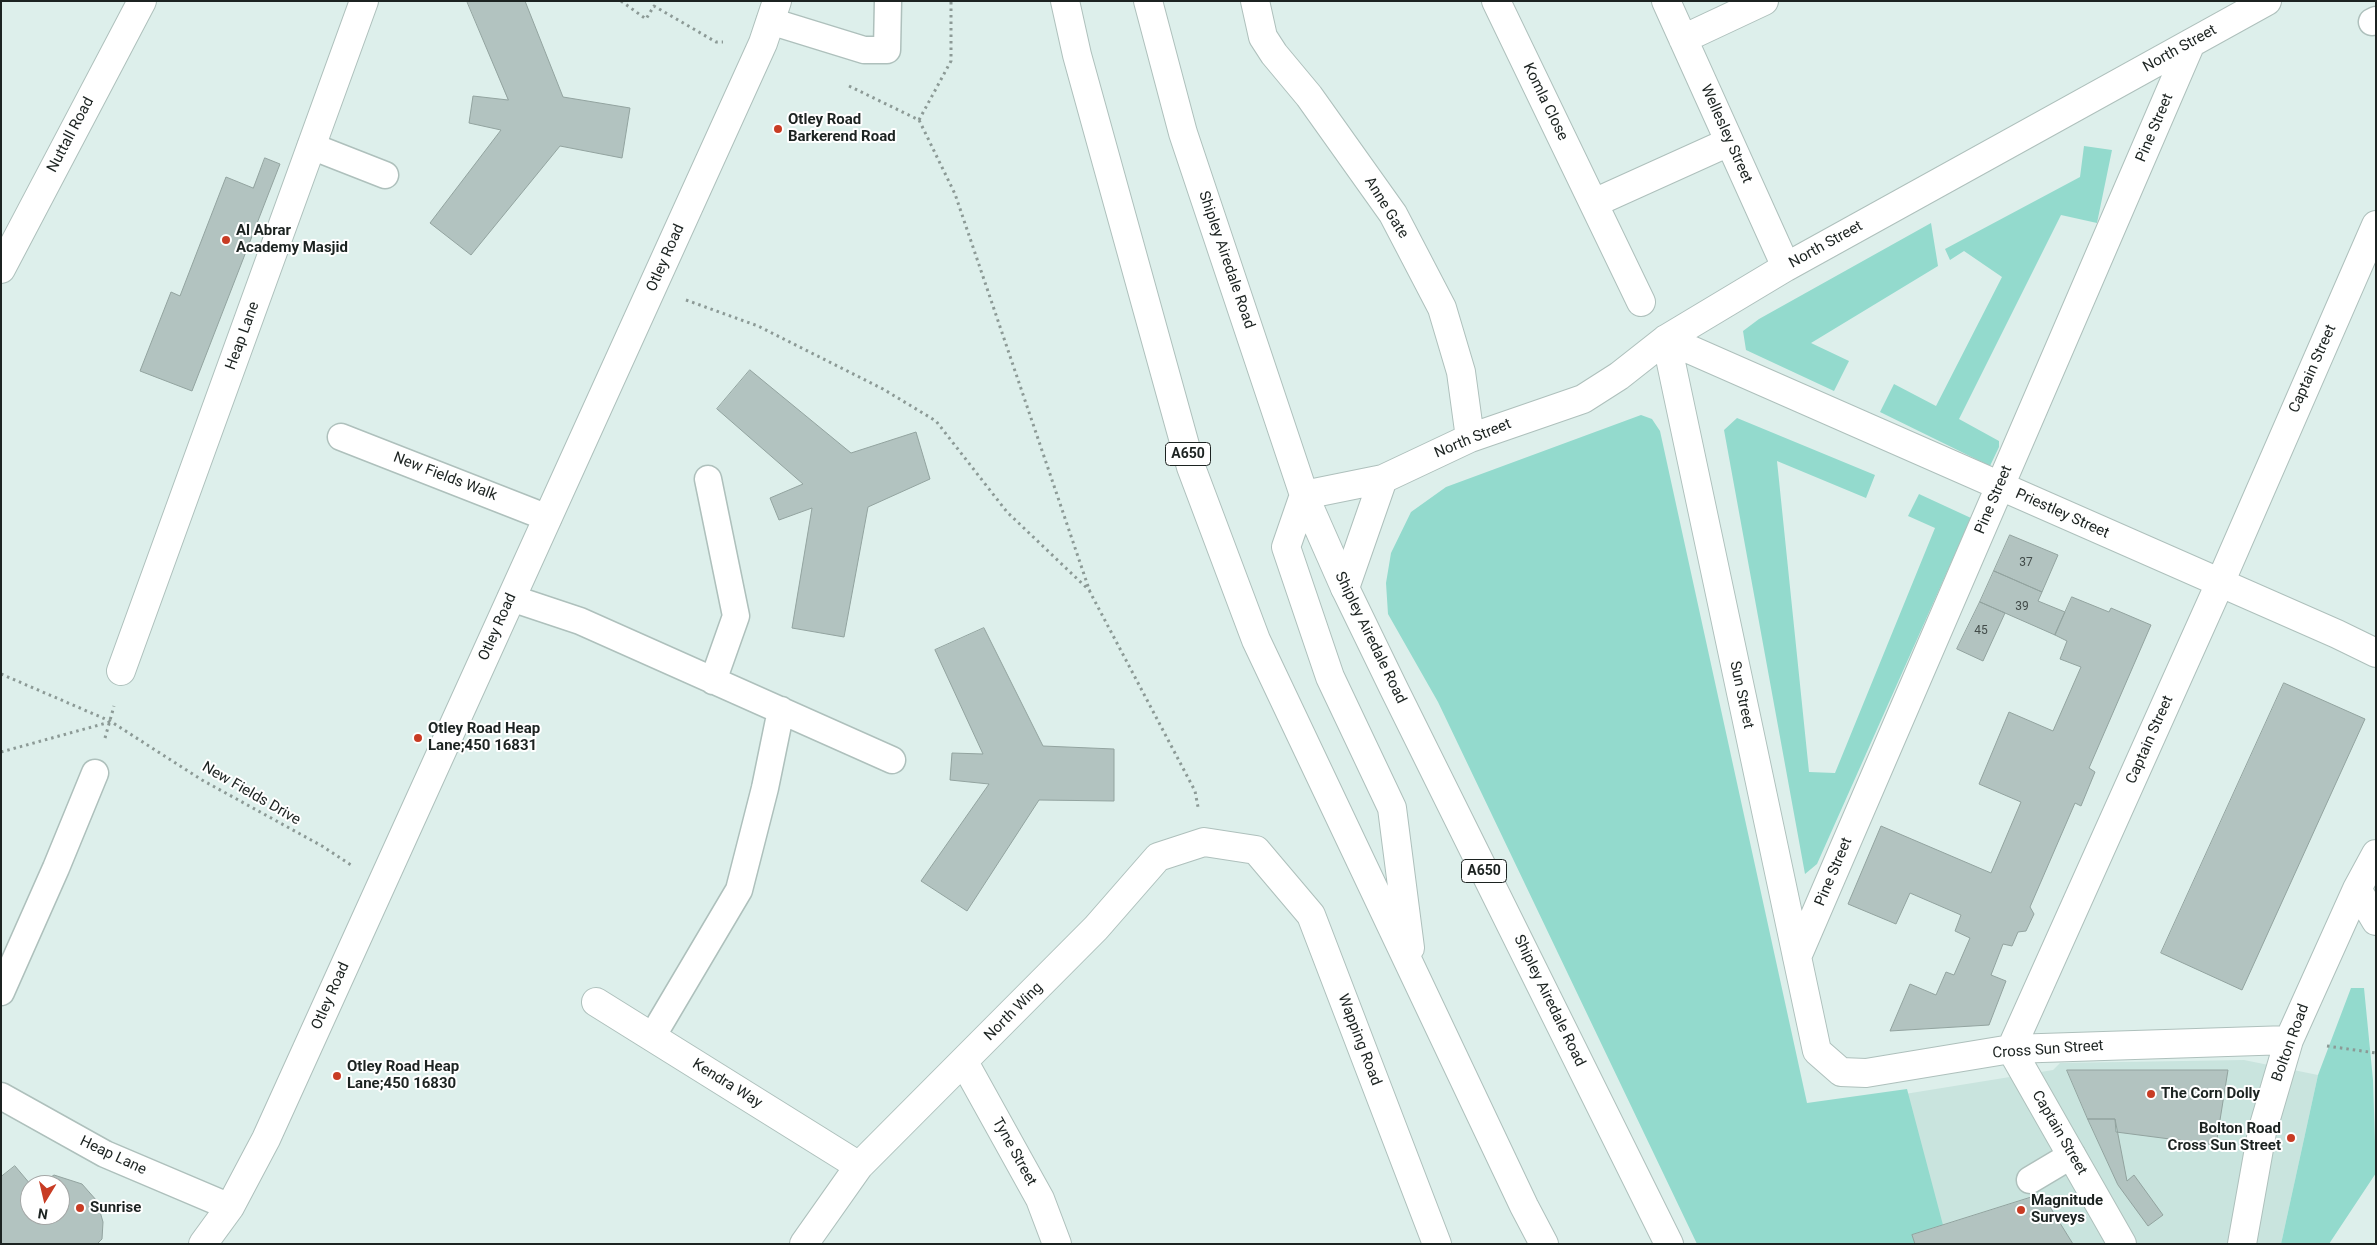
<!DOCTYPE html>
<html>
<head>
<meta charset="utf-8">
<style>
	body { margin:0 }
	#map { position:relative; width:2377px; height:1245px; overflow:hidden; background:#ddefeb; font-family:Roboto,sans-serif }
	canvas { display:block }
	.frame { position:absolute; inset:0; border:2px solid #1c2321; pointer-events:none }
	.north { position:absolute; left:20px; top:1175px; width:50px; height:50px; box-sizing:border-box; background:#fff; border:1px solid #a4a7a6; border-radius:50%; rotate:189deg; font-size:14px; font-weight:700; line-height:20px; text-align:center; color:#1c2321 }
	.north::after { content:''; display:block; margin:auto; width:18px; height:22px; background:#c83c24; clip-path:polygon(50% 0,100% 100%,50% 72%,0 100%) }
</style>
</head>
<body>
<div id="map">
<canvas width="2377" height="1245"></canvas>
<div class="frame"></div>
<div class="north">N</div>
</div>
<script>
const ctx = document.querySelector('canvas').getContext('2d');
ctx.lineJoin = 'round';
function fillPath(path, color) { ctx.fillStyle = color; ctx.fill(path, 'evenodd'); }
function stroke(path, color, width, dash) { ctx.strokeStyle = color; ctx.lineWidth = width; ctx.lineCap = dash ? 'butt' : 'round'; ctx.setLineDash(dash || []); ctx.stroke(path); }
function label(font, color, halo, rows, align = 'center') {
  ctx.font = font + ' Roboto,sans-serif'; ctx.lineWidth = 4; ctx.setLineDash([]); ctx.textBaseline = 'middle'; ctx.strokeStyle = halo; ctx.fillStyle = color; for (const [text, x, y, turn = 0] of rows) {
    ctx.save(); ctx.translate(x, y); ctx.rotate((+turn || 0) * Math.PI / 180); ctx.textAlign = isNaN(turn) ? turn : align; if (halo) ctx.strokeText(text, 0, 0); ctx.fillText(text, 0, 0); ctx.restore();
  }
}
fillPath(new Path2D(`
	M 2244,1060 L 2318,1075 L 2281,1244 L 1915,1244 L 1874,1099 L 2053,1070 L 2060,1063 Z`), '#c9e4de');
fillPath(new Path2D(`
	M 2084,146 L 2112,150 L 2097,223 L 2061,215 L 1959,419 L 1999,441 L 1999,447 L 1990,466 L 1880,412 L 1894,384 L 1936,406 L 2002,277 L 1964,251 L 1950,260 L 1945,249 L 2080,177 Z
	M 1931,223 L 1938,266 L 1811,343 L 1849,361 L 1834,391 L 1746,350 L 1743,331 L 1759,319 Z
	M 1641,415 L 1652,419 L 1660,431 L 1807,1103 L 1907,1089 L 1943,1225 L 1913,1235 L 1915,1244 L 1697,1244 L 1438,702 L 1388,614 L 1386,583 L 1391,553 L 1411,512 L 1446,487 Z
	M 1737,418 L 1875,475 L 1866,498 L 1777,461 L 1809,772 L 1835,773 L 1935,528 L 1908,516 L 1919,494 L 1971,518 L 1817,864 L 1805,874 L 1724,430 Z
	M 2351,988 L 2364,988 L 2373,1080 L 2376,1173 L 2329,1244 L 2281,1244 L 2318,1075 Z`), '#93dacd');
const building = new Path2D(`
	M 467,1 L 525,1 L 563,97 L 630,108 L 622,158 L 560,146 L 471,255 L 430,223 L 501,130 L 469,123 L 473,96 L 508,100 Z
	M 265,158 L 280,164 L 192,391 L 140,371 L 171,292 L 180,296 L 226,177 L 253,188 Z
	M 750,370 L 851,453 L 916,432 L 930,479 L 868,507 L 844,637 L 792,628 L 812,508 L 779,520 L 770,498 L 803,484 L 717,409 Z
	M 2010,535 L 2058,555 L 2042,592 L 1994,571 Z
	M 1994,571 L 2042,592 L 2038,601 L 2065,612 L 2055,635 L 1980,602 Z
	M 2072,597 L 2109,612 L 2111,608 L 2151,625 L 2089,768 L 2095,772 L 2081,806 L 2075,803 L 2030,907 L 2034,914 L 2026,931 L 2018,932 L 2012,946 L 2003,944 L 1991,975 L 2006,981 L 1989,1025 L 1890,1031 L 1910,984 L 1936,995 L 1946,972 L 1954,975 L 1970,938 L 1955,931 L 1961,915 L 1910,893 L 1896,924 L 1848,904 L 1881,826 L 1991,873 L 2021,802 L 1979,784 L 2009,712 L 2053,731 L 2081,667 L 2060,659 L 2067,641 L 2055,635 Z
	M 1980,602 L 2005,613 L 1983,661 L 1957,649 Z
	M 984,628 L 1043,746 L 1114,749 L 1114,801 L 1039,800 L 967,911 L 921,881 L 989,784 L 950,780 L 952,753 L 983,754 L 935,650 Z
	M 2284,683 L 2365,719 L 2242,990 L 2161,953 Z
	M 2067,1070 L 2228,1070 L 2216,1145 L 2116,1132 L 2115,1119 L 2088,1119 Z
	M 2088,1119 L 2115,1119 L 2127,1181 L 2134,1175 L 2163,1215 L 2148,1226 L 2118,1185 Z
	M 15,1166 L 31,1185 L 30,1215 L 60,1215 L 60,1185 L 39,1185 L 54,1175 L 82,1184 L 97,1201 L 103,1222 L 102,1239 L 97,1244 L 1,1244 L 1,1177 Z
	M 2042,1194 L 2073,1244 L 1915,1244 L 1912,1235 Z`);
fillPath(building, '#b2c3c0');
stroke(building, '#92a39f', 1);
const lane = new Path2D(`
	M 770,21 L 864,50 L 887,50 L 888,1
	M 2372,22 L 2376,20
	M 311,146 L 385,175
	M 341,437 L 548,518
	M 708,479 L 736,616 L 713,681
	M 511,598 L 580,621 L 892,760
	M 1,992 L 56,868 L 95,773
	M 652,1037 L 739,890 L 765,788 L 781,710
	M 1,1096 L 105,1154 L 230,1207
	M 2030,1180 L 2072,1155`);
const street = new Path2D(`
	M 1255,1 L 1263,37 L 1274,54 L 1309,96 L 1393,214 L 1442,308 L 1461,372 L 1470,438
	M 1496,1 L 1641,302
	M 1666,1 L 1786,267
	M 1683,39 L 1764,1
	M 1594,203 L 1729,142
	M 1,269 L 142,1
	M 1666,339 L 1817,1051 L 1841,1072 L 1866,1073 L 2011,1049 L 2289,1040
	M 1666,339 L 2337,634 L 2376,653
	M 1304,495 L 1383,479 L 1470,438 L 1583,399 L 1619,376 L 1666,339 L 1786,267 L 2267,1
	M 1345,588 L 1383,479
	M 121,671 L 364,1
	M 2357,889 L 2376,921
	M 1797,957 L 2191,43
	M 596,1002 L 859,1166
	M 964,1062 L 1040,1199 L 1057,1244
	M 203,1244 L 230,1207 L 266,1139 L 763,43 L 777,1
	M 804,1244 L 859,1166 L 1096,928 L 1158,857 L 1204,842 L 1256,850 L 1311,915 L 1437,1244
	M 2122,1244 L 2011,1049 L 2220,583 L 2376,225
	M 2242,1244 L 2262,1132 L 2289,1040 L 2357,889 L 2376,854`);
const primary = new Path2D(`
	M 1065,1 L 1077,55 L 1191,467 L 1256,640 L 1524,1206 L 1544,1244
	M 1148,1 L 1183,133 L 1304,495 L 1345,588 L 1394,689 L 1669,1244
	M 1304,495 L 1286,547 L 1330,677 L 1392,808 L 1410,948`);
stroke(lane, '#aec0bc', 29);
stroke(street, '#aec0bc', 30);
stroke(primary, '#aec0bc', 30);
stroke(new Path2D(`
	M 621,1 L 646,19 L 654,6 L 716,42 L 723,42
	M 849,86 L 919,120 L 955,194 L 1090,592 L 1195,791 L 1198,807
	M 919,120 L 951,61 L 951,1
	M 686,300 L 758,326 L 883,389 L 936,421 L 1007,512 L 1090,591
	M 1,674 L 110,721 L 202,780 L 322,846 L 351,865
	M 105,738 L 114,706
	M 1,752 L 110,722
	M 2327,1046 L 2376,1053`), '#8c9a96', 3, [2.5, 4]);
stroke(lane, '#fff', 26);
stroke(street, '#fff', 28);
stroke(primary, '#fff', 28);
for (const [x, y, r, color] of [
	[778,129,5,"#c83c24"],
	[226,240,5,"#c83c24"],
	[418,738,5,"#c83c24"],
	[337,1076,5,"#c83c24"],
	[2151,1094,5,"#c83c24"],
	[2291,1138,5,"#c83c24"],
	[80,1208,5,"#c83c24"],
	[2021,1210,5,"#c83c24"]
]) { const dot = new Path2D(); dot.arc(x, y, r, 0, 2 * Math.PI); ctx.fillStyle = color; ctx.fill(dot); stroke(dot, '#fff', 2); }
label('12px', '#424b49', null, [
	["37",2026,563],
	["39",2022,607],
	["45",1981,631]
]);
for (const [x, y, w] of [
	[1188,454,45],
	[1484,871,45]
]) { const box = new Path2D(); box.roundRect(x - w / 2, y - 11.5, w, 23, 4); ctx.fillStyle = '#fff'; ctx.fill(box); stroke(box, '#1c2321', 1); }
label('bold 14px', '#1c2321', null, [
	["A650",1188,454],
	["A650",1484,871]
]);
label('15px', '#1c2321', '#fff', [
	["North Street",2180,49,-29],
	["Komla Close",1545,102,64],
	["Pine Street",2155,128,-67],
	["Wellesley Street",1726,134,66],
	["Nuttall Road",71,135,-62],
	["Anne Gate",1386,208,58],
	["North Street",1826,245,-29],
	["Otley Road",666,258,-66],
	["Shipley Airedale Road",1226,260,71],
	["Heap Lane",243,336,-70],
	["Captain Street",2313,369,-66],
	["North Street",1473,439,-22],
	["New Fields Walk",445,477,21],
	["Pine Street",1994,500,-67],
	["Priestley Street",2062,514,24],
	["Otley Road",498,627,-66],
	["Shipley Airedale Road",1370,638,64],
	["Sun Street",1741,695,78],
	["Captain Street",2150,740,-66],
	["New Fields Drive",251,794,30],
	["Pine Street",1834,872,-67],
	["Otley Road",331,996,-66],
	["Shipley Airedale Road",1549,1001,64],
	["North Wing",1014,1012,-45],
	["Wapping Road",1359,1040,69],
	["Bolton Road",2291,1043,-70],
	["Cross Sun Street",2048,1050,-4],
	["Kendra Way",727,1084,32],
	["Captain Street",2059,1133,60],
	["Tyne Street",1014,1152,61],
	["Heap Lane",113,1156,25]
]);
label('bold 15px', '#1c2321', '#fff', [
	["Otley Road",788,120],
	["Barkerend Road",788,137],
	["Al Abrar",236,231],
	["Academy Masjid",236,248],
	["Otley Road Heap",428,729],
	["Lane;450 16831",428,746],
	["Otley Road Heap",347,1067],
	["Lane;450 16830",347,1084],
	["The Corn Dolly",2161,1094],
	["Bolton Road",2281,1129,"right"],
	["Cross Sun Street",2281,1146,"right"],
	["Magnitude",2031,1201],
	["Surveys",2031,1218],
	["Sunrise",90,1208]
], 'left');
</script>
</body>
</html>
